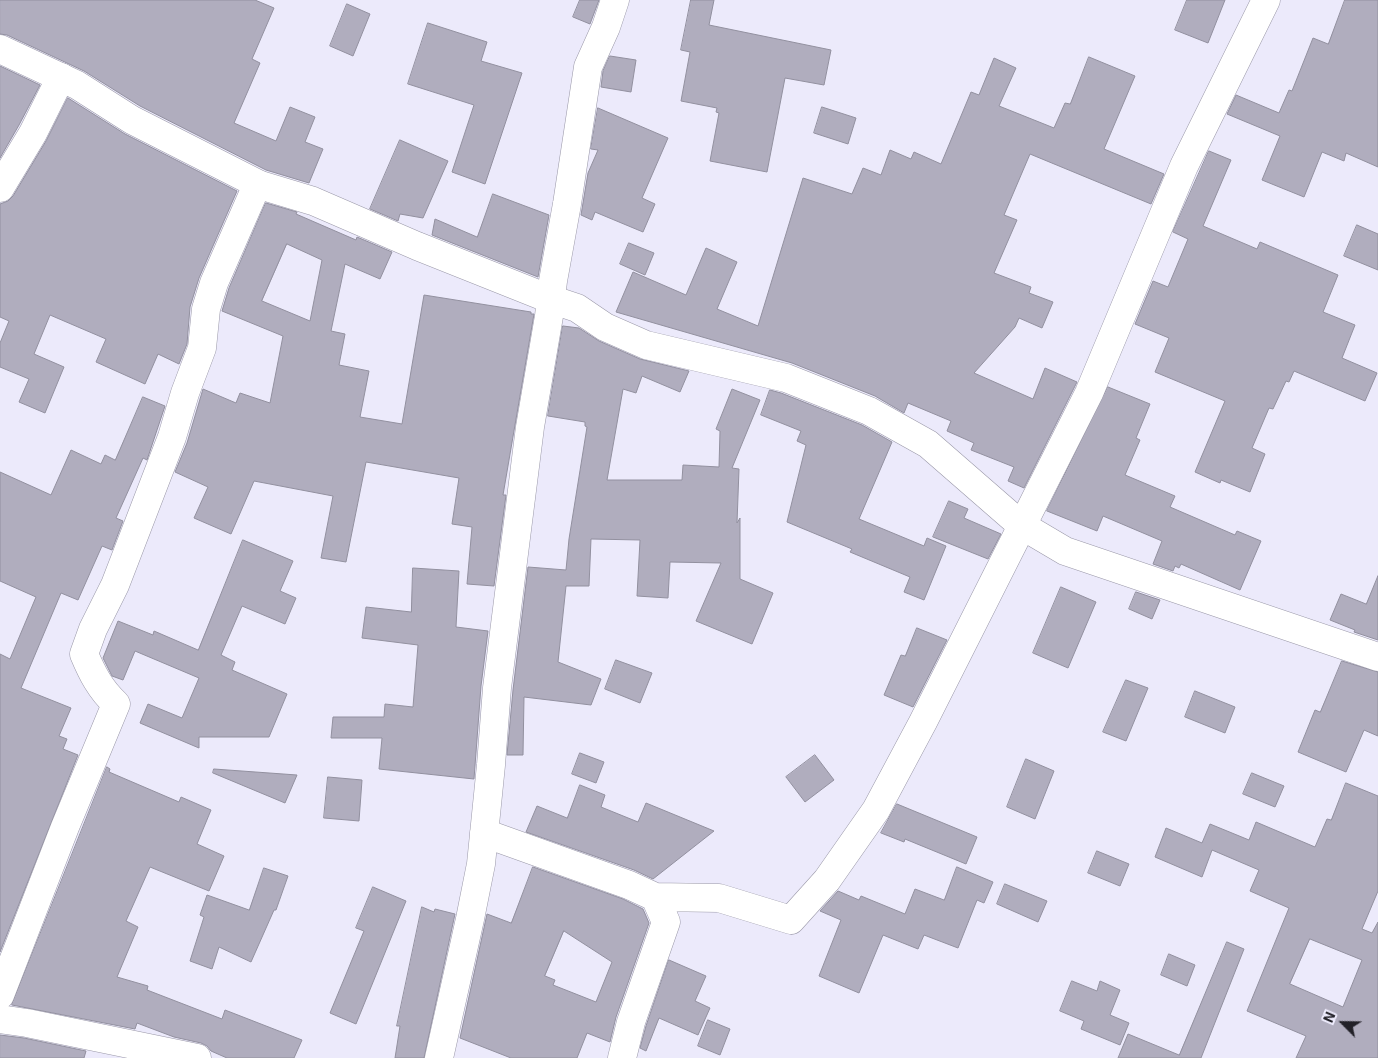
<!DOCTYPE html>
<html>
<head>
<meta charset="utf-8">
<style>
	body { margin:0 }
	#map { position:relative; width:1378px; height:1058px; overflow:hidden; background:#eceafb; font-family:"Exo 2",sans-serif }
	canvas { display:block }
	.north { position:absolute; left:1318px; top:998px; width:50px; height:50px; -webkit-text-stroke:4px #eceafb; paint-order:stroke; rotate:293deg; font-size:14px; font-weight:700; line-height:20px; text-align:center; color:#222128 }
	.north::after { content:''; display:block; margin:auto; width:18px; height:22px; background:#222128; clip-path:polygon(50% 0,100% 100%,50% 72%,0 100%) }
</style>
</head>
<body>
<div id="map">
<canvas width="1378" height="1058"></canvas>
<div class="north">N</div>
</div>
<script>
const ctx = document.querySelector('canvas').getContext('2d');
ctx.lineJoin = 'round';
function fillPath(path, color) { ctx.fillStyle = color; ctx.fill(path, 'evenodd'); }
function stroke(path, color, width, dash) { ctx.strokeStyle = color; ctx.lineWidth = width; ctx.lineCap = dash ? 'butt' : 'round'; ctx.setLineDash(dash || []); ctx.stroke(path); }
const building = new Path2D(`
	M 0,0 L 255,0 L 274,8 L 252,59 L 260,63 L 234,123 L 276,141 L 290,107 L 315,117 L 305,142 L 323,149 L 309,183 L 266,170 L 140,106 L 84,71 L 7,35 L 0,34 Z
	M 580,0 L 599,0 L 590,24 L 573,17 Z
	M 691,0 L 714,0 L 709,25 L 831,50 L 824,85 L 785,78 L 767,172 L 710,161 L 719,113 L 716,112 L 717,108 L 681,101 L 690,52 L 681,50 Z
	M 1187,0 L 1225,0 L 1208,43 L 1175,30 Z
	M 1345,0 L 1378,0 L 1378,167 L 1346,153 L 1344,161 L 1322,152 L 1304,197 L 1262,180 L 1280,136 L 1227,114 L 1236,95 L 1279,113 L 1289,90 L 1292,91 L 1313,38 L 1328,44 Z
	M 347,4 L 370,14 L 353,56 L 330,46 Z
	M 428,23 L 487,42 L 481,61 L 522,73 L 485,184 L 452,172 L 474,105 L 408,84 Z
	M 610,56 L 636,60 L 631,92 L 601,87 L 603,71 Z
	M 1089,57 L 1135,76 L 1104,149 L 1164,174 L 1151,204 L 1030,154 L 1004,215 L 1017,220 L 994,273 L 1031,287 L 1029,293 L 1053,302 L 1042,328 L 1019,318 L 1015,327 L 974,373 L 1033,399 L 1045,368 L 1077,382 L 1024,488 L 1008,481 L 1014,467 L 971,450 L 974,443 L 947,431 L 951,421 L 908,403 L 904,413 L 875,396 L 792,363 L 616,312 L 633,272 L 686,295 L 706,248 L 737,262 L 717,309 L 758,326 L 803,178 L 852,194 L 863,168 L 881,175 L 890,150 L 911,159 L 914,152 L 941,164 L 971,92 L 979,95 L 994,58 L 1016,68 L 999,106 L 1054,128 L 1065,103 L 1070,104 Z
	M 0,66 L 40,85 L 19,125 L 0,158 Z
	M 68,98 L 125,134 L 237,191 L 199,278 L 190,307 L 187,344 L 179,364 L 158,354 L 145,384 L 96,362 L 106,339 L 50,315 L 34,354 L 64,367 L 45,413 L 19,402 L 29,379 L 0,367 L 0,343 L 9,321 L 0,317 L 0,204 L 8,201 L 13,196 L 46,141 Z
	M 822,107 L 856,118 L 848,144 L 814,133 Z
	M 598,108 L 668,138 L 642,198 L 655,204 L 643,232 L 595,212 L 592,220 L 581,215 L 588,173 L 598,150 L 591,149 Z
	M 400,140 L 448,161 L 423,218 L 400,214 L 398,221 L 370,209 Z
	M 1209,151 L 1231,160 L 1203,226 L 1257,249 L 1260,242 L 1338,275 L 1323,312 L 1355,325 L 1342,358 L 1377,373 L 1365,401 L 1294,371 L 1289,382 L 1286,381 L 1273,409 L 1269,408 L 1252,448 L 1265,454 L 1250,492 L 1221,480 L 1220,483 L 1195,472 L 1225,401 L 1155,372 L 1169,338 L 1135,324 L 1153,281 L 1168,287 L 1188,239 L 1173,232 Z
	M 493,194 L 549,215 L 538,277 L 432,235 L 435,219 L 477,237 Z
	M 266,203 L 297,212 L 296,214 L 356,240 L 357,237 L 392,252 L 380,279 L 345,264 L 331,331 L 345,334 L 339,365 L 369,371 L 360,417 L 402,424 L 424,295 L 531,312 L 531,314 L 534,314 L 503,495 L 506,495 L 494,586 L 467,584 L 472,527 L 452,524 L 459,478 L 366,462 L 346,562 L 321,558 L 333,496 L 254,481 L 231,534 L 194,518 L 208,487 L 175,472 L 187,443 L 203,389 L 236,403 L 240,393 L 270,403 L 283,336 L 222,311 L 229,288 ZM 287,244 L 322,260 L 310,321 L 262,301 Z
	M 1357,225 L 1378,234 L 1378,270 L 1344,256 Z
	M 629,243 L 654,253 L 645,275 L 620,264 Z
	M 563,326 L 579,328 L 599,341 L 640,359 L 689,371 L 680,392 L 642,376 L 636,393 L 623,389 L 607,480 L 682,480 L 683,465 L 719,467 L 720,431 L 716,429 L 732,389 L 760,400 L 732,468 L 739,469 L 737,523 L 740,518 L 740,579 L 773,593 L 752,644 L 696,621 L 721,563 L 670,562 L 668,598 L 637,596 L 640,540 L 591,539 L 589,586 L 566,586 L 558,662 L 601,679 L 591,705 L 524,697 L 523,755 L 507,755 L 513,690 L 528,567 L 566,570 L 569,539 L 587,427 L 585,426 L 585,422 L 548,416 Z
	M 1108,387 L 1150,404 L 1136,438 L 1140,440 L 1125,475 L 1175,496 L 1170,507 L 1235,535 L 1237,531 L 1261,541 L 1240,590 L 1181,564 L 1179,568 L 1175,566 L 1173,571 L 1153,564 L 1162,541 L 1103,516 L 1097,531 L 1047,511 Z
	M 770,390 L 781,393 L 862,425 L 892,442 L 859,519 L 924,546 L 927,538 L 946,546 L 924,600 L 904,592 L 910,577 L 850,552 L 852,549 L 787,522 L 806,445 L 797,441 L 801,431 L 761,415 Z
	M 143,397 L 165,406 L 147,460 L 143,458 L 116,518 L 123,521 L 112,550 L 102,546 L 78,600 L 61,593 L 21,688 L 71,708 L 59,736 L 67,739 L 63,749 L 78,755 L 0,952 L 0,654 L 10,659 L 36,597 L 0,581 L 0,472 L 51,495 L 71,450 L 101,464 L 105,455 L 115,460 Z
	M 949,501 L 968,509 L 964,518 L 1001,534 L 988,559 L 933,537 Z
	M 243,540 L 293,561 L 280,591 L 296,598 L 285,624 L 242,606 L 221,655 L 235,662 L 232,670 L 287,694 L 269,737 L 199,737 L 199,748 L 140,723 L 148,704 L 182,718 L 199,678 L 135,651 L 123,680 L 112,676 L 103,658 L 118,621 L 153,635 L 154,631 L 198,650 Z
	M 413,568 L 459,571 L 456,627 L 488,631 L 481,686 L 474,779 L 379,769 L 382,738 L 331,738 L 333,717 L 384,717 L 385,704 L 413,707 L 418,645 L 362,638 L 366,607 L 411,612 Z
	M 1378,576 L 1378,640 L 1354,632 L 1355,630 L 1330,620 L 1341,594 L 1366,604 Z
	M 1061,587 L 1096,602 L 1068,668 L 1033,653 Z
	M 1136,592 L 1160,600 L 1152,619 L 1129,609 Z
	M 917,628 L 947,640 L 913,707 L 884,695 L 901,655 L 905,656 Z
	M 616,660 L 652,673 L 640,703 L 605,689 Z
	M 1342,661 L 1378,672 L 1378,736 L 1364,730 L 1346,772 L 1298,752 L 1315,710 L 1320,712 Z
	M 1126,680 L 1148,688 L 1126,741 L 1103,732 Z
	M 1195,691 L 1235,707 L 1225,733 L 1185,717 Z
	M 580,753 L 604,762 L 596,783 L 572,774 Z
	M 815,755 L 834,780 L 805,802 L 786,777 Z
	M 1026,759 L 1054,771 L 1035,819 L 1007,807 Z
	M 107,767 L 110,769 L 109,772 L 179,802 L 181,797 L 211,810 L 197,844 L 224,856 L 209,891 L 150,867 L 126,921 L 138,927 L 117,977 L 148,986 L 147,990 L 222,1019 L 225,1010 L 302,1040 L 294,1058 L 227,1058 L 211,1051 L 207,1046 L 201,1043 L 174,1037 L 137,1023 L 135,1029 L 12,1005 Z
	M 214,769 L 297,775 L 285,803 L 213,773 Z
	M 1252,773 L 1284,786 L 1275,807 L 1243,794 Z
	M 328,777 L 362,780 L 359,821 L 324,818 Z
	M 1346,783 L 1378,796 L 1378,891 L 1362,929 L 1372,933 L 1378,922 L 1378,1058 L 1296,1058 L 1306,1036 L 1247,1011 L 1289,908 L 1250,891 L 1259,870 L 1212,850 L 1202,877 L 1155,857 L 1166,828 L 1202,843 L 1210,824 L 1249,840 L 1256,822 L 1315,847 L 1327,819 L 1331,820 ZM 1310,939 L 1362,960 L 1343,1007 L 1290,984 Z
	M 580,785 L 605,795 L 601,807 L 638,822 L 646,803 L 714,831 L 653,879 L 634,870 L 526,832 L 537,806 L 567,818 Z
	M 897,804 L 977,837 L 966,864 L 905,839 L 904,842 L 881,833 Z
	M 1097,851 L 1129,864 L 1120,886 L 1088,873 Z
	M 533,867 L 623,899 L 643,909 L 649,923 L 616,1017 L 610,1042 L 587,1033 L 577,1058 L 511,1058 L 460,1038 L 487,914 L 511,923 ZM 564,931 L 612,962 L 596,1002 L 553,985 L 555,980 L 545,976 Z
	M 957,867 L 993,882 L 984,903 L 977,900 L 958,948 L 924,935 L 918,949 L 883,935 L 859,993 L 819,976 L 841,920 L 820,911 L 838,891 L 859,900 L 861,896 L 905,914 L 915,889 L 944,900 Z
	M 264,868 L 288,876 L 276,910 L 274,910 L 251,962 L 219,947 L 212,969 L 190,961 L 204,917 L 200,915 L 207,895 L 249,910 Z
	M 1005,884 L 1047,901 L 1038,922 L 997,904 Z
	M 373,887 L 406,901 L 356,1024 L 330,1013 L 364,931 L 356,928 Z
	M 422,907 L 434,912 L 435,909 L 455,914 L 424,1058 L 395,1058 L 400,1026 L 397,1026 Z
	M 1227,942 L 1244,949 L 1201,1058 L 1118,1058 L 1128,1034 L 1179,1055 Z
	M 1169,954 L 1195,965 L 1187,986 L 1161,975 Z
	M 669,960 L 706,976 L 695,1001 L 710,1008 L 698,1035 L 659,1018 L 646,1051 L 640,1048 L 646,1026 Z
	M 1072,981 L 1097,991 L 1100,981 L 1120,990 L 1110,1015 L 1129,1023 L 1120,1045 L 1081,1029 L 1084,1021 L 1060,1011 Z
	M 708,1020 L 730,1029 L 720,1055 L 698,1046 Z
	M 0,1035 L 24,1038 L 86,1051 L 84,1058 L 0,1058 Z`);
fillPath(building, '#b0adbe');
stroke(building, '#92909f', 1);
const street = new Path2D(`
	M 0,188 L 33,133 L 61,77
	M 484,833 L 629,885 L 655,897 L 666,922 L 631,1022 L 622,1058
	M 655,897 L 719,898 L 791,920 L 827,880 L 876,810 L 923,722 L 1089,393 L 1184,166 L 1266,0
	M 0,995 L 65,827 L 116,704 C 100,689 92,673 84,654 L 93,629 L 115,585 L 172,437 L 185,393 L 202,348 L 206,309 L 214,283 L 253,194 L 260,185
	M 0,1019 L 27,1023 L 197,1058
	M 439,1058 L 470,919 L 481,864 L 491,765 L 497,688 L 530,427 L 549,316 L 553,281 L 567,204 L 588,67 L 606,27 L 615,0`);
const secondary = new Path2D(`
	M 0,49 L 77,85 L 132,120 L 260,185 L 313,201 L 417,246 L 550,299 L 577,308 L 605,327 L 646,345 L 786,378 L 869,411 L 928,444 L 1021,525 L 1065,551 L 1378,657`);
stroke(street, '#9a98a8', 29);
stroke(secondary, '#9a98a8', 29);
stroke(street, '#fff', 28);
stroke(secondary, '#fff', 28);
</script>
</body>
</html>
